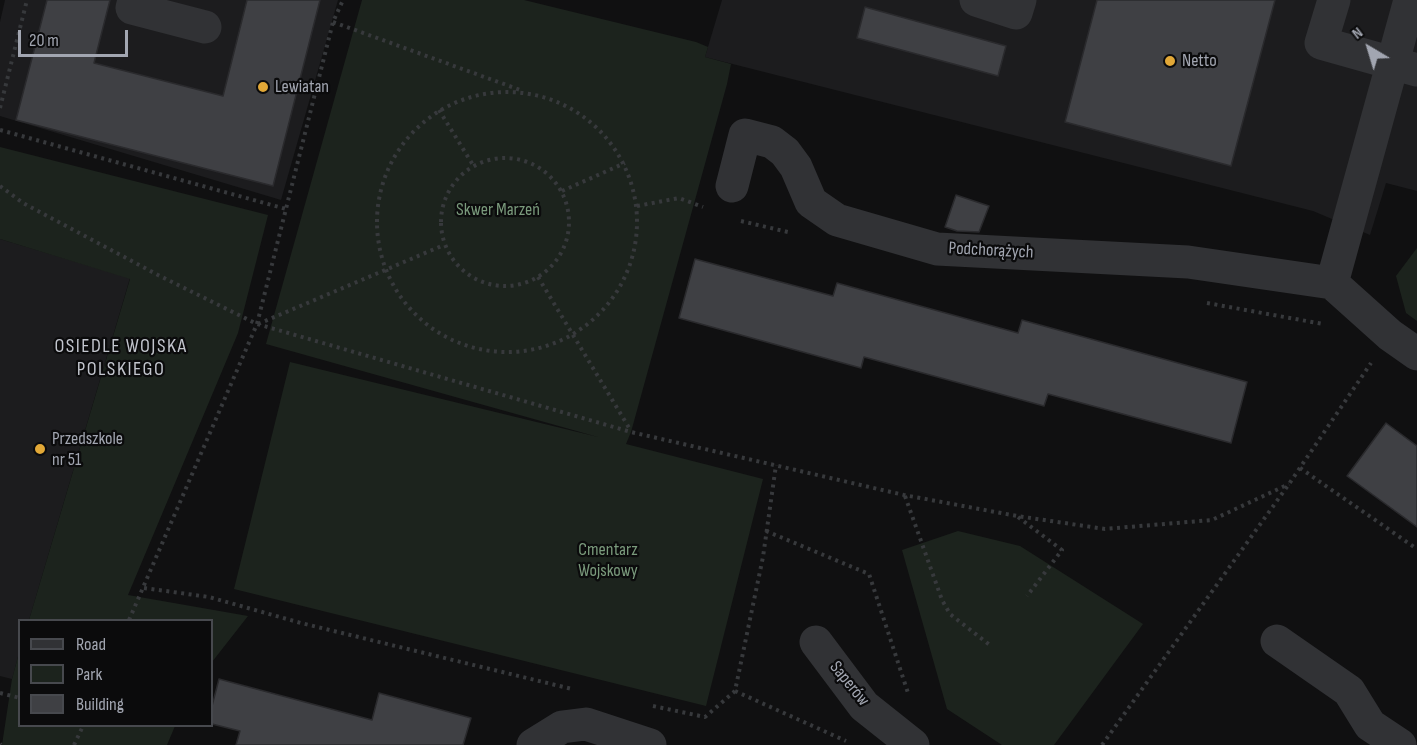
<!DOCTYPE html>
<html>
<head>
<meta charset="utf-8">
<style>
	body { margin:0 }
	#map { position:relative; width:1417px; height:745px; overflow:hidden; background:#101011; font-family:"Sofia Sans Condensed",sans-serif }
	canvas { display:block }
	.legend { position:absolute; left:18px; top:619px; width:195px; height:108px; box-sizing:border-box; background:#0b0b0c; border:2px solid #47494e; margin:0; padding:8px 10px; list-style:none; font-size:18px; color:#a2a6b1 }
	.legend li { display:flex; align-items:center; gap:12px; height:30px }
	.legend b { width:30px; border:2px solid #47494e }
	.north { position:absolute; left:1339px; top:18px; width:60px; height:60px; -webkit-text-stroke:4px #0b0b0c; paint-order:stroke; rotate:322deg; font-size:16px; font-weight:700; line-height:24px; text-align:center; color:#a2a6b1 }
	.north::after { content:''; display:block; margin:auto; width:21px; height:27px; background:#a2a6b1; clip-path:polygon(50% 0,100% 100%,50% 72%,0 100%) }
	.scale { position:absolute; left:18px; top:30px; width:110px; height:27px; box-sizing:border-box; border:3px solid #a2a6b1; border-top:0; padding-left:8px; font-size:18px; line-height:21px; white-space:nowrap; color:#a2a6b1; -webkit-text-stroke:4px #0b0b0c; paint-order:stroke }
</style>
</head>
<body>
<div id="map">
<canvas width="1417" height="745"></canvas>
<ul class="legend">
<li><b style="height:8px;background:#313235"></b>Road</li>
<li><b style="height:16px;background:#1c231d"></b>Park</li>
<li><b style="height:16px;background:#3f4044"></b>Building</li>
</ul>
<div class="north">N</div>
<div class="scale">20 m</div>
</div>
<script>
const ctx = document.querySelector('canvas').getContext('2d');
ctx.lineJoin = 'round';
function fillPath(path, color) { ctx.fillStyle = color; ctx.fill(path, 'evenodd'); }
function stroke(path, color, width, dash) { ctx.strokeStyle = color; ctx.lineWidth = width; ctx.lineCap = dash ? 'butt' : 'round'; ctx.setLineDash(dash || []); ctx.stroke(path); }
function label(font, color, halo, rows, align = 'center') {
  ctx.font = font + ' "Sofia Sans Condensed",sans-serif'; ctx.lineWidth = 4.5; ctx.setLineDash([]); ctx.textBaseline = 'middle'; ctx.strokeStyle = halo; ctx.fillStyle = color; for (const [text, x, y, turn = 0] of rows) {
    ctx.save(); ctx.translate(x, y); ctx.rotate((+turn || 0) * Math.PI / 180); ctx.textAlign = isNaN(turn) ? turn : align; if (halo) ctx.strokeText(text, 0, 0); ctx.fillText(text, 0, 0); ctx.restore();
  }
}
fillPath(new Path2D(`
	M 5,0 L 338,0 L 281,200 L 0,116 L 0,22 Z
	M 722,0 L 1417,0 L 1417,191 L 1386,183 L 1370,235 L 1313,211 L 705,57 Z
	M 0,239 L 130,278 L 29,620 L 20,620 L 19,653 L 12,679 L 0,676 Z`), '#1c1c1e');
fillPath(new Path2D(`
	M 362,0 L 524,0 L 696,42 L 708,47 L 705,57 L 731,64 L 727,84 L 631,432 L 626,444 L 763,479 L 706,706 L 234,589 L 290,362 L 598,437 L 266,344 Z
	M 0,147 L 268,215 L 238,333 L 128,595 L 248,616 L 212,662 L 212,620 L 29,620 L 130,279 L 0,239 Z
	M 1417,248 L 1417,321 L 1406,313 L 1396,276 Z
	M 958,531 L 1020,546 L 1143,624 L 1054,745 L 1002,745 L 947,709 L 902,550 Z
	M 19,653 L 20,726 L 175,726 L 167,745 L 2,745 L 12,679 Z`), '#1c231d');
const building = new Path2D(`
	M 47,0 L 110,0 L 94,63 L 223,96 L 247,0 L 320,0 L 273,186 L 16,120 Z
	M 1097,0 L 1275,0 L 1231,166 L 1065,122 Z
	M 865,7 L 1006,46 L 998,76 L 857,38 Z
	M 956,195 L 989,206 L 979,232 L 957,231 L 945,227 Z
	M 695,259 L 833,296 L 837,283 L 1018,333 L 1022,320 L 1247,382 L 1231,443 L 1048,394 L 1044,406 L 864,357 L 861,368 L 679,318 Z
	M 1386,423 L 1417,446 L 1417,527 L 1347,476 Z
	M 219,679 L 372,720 L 379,693 L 471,718 L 463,745 L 236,745 L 240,731 L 212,724 L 212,706 Z`);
fillPath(building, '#3f4044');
stroke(building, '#2a2a2d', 1.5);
stroke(new Path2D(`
	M 333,22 L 523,91
	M377 222a130 130 0 1 1 260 0a130 130 0 1 1-260 0Z
	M 0,108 L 27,0
	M 439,110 L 473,165
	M 0,130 L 286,209
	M441 222a64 64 0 1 1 128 0a64 64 0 1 1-128 0Z
	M 0,186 L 23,203 L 158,275 L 257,324 L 631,432 L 904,495 L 1017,516 L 1105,529 L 1212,520 L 1289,484
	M 562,191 L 625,163
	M 637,206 L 679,198 L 703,207
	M 741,221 L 792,233
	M 538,277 L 631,431
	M 1207,303 L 1323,324
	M 258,324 L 444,245
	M 1300,468 L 1417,549
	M 905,496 L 942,600 L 950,614 L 991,646
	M 1018,517 L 1062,550 L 1027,596
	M 766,531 L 869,574 L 908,693
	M 144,588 L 209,597 L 301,623 L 572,689
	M 129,620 L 257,324 L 333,22 L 343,0
	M 735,691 L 846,741
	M 0,693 L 20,698
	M 653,706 L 705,717 L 735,691 L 763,557 L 776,465
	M 0,744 L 1,745
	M 74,745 L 83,726
	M 1102,745 L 1289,484 L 1371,363`), '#37393c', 4, [3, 4.5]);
stroke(new Path2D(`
	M 134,0 L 132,8 L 205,27
	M 976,0 L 1016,13 L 1020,0
	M 1334,0 L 1321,43 L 1417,70
	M 732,186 L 745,135 L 772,142 L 785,152 L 796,167 L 811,202 L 837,220 L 937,249 L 1188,262 L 1332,283 L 1390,335 L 1417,354
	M 1332,283 L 1410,0
	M 1277,641 L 1349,691 L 1370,725 L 1400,745
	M 816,642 L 864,706 L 913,745
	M 533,745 L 562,727 L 586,724 L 650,745`), '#313235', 33);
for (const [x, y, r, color] of [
	[1170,61,6,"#e2a837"],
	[263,87,6,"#e2a837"],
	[40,449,6,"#e2a837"]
]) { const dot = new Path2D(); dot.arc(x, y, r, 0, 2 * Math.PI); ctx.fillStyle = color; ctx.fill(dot); stroke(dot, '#0b0b0c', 2); }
label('18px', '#a2a6b1', '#0b0b0c', [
	["Netto",1182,61],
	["Lewiatan",275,87],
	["Przedszkole",52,439],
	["nr 51",52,460]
], 'left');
label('18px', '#7a9a7c', '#0b0b0c', [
	["Skwer Marzeń",498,210],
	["Cmentarz",608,550],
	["Wojskowy",608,571]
]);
label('18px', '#a2a6b1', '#0b0b0c', [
	["Podchorążych",991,251,3],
	["Saperów",849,684,51]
]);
ctx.letterSpacing = '1.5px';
label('20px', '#c2c5cd', '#0b0b0c', [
	["OSIEDLE WOJSKA",121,347],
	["POLSKIEGO",121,370]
]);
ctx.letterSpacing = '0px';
</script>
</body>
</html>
